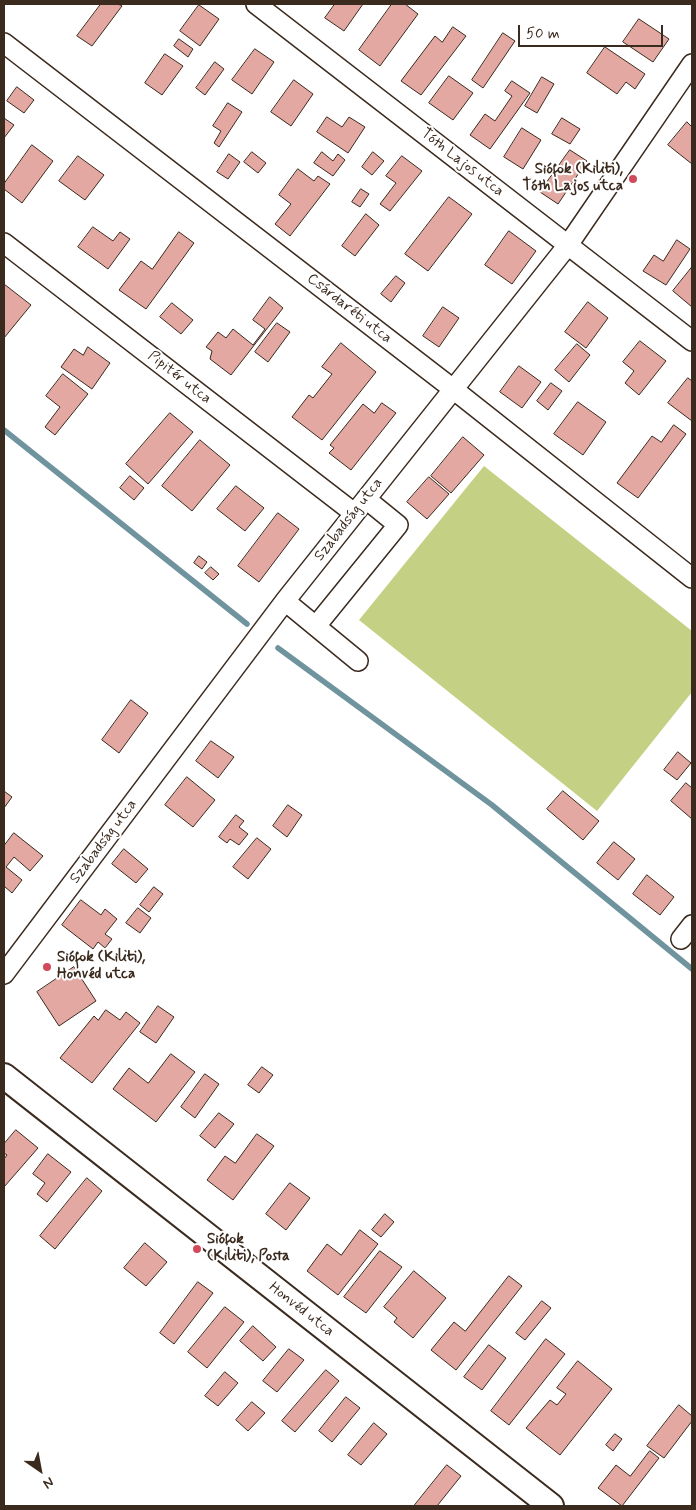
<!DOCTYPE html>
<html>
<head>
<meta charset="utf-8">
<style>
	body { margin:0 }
	#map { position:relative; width:696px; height:1510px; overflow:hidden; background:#fff; font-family:Mynerve,sans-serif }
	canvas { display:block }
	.frame { position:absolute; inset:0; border:5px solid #3b2a1e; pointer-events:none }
	.north { position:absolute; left:15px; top:1445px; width:50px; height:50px; -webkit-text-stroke:4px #fff; paint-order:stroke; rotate:147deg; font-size:14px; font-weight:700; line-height:20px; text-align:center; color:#3b2a1e }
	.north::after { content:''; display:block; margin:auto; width:18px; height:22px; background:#3b2a1e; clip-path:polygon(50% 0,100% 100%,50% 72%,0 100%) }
	.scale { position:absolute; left:518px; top:25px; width:145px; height:22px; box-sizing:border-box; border:2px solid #3b2a1e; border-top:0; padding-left:6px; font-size:15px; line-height:18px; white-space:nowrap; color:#3b2a1e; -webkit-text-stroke:4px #fff; paint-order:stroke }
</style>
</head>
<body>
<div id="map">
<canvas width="696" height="1510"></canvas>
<div class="frame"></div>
<div class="north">N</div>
<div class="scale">50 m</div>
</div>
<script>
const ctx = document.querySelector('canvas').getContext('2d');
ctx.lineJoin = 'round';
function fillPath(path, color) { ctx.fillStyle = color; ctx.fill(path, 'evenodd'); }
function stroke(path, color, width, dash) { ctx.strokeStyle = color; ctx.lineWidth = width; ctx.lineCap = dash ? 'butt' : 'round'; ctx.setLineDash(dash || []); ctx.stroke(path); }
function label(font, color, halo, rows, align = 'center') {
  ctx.font = font + ' Mynerve,sans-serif'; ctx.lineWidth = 4; ctx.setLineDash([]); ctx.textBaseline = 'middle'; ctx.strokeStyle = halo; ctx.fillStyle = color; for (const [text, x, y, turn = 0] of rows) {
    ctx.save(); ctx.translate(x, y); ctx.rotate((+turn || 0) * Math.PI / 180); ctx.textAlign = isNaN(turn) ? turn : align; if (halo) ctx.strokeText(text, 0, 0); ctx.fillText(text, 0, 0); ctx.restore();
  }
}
fillPath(new Path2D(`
	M 484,466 L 692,631 L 692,692 L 597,811 L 359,620 Z`), '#c4d184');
stroke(new Path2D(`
	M 4,430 L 247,624
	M 278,648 L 492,805 L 692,969`), '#6f949e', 5.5);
const building = new Path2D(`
	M 101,4 L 118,4 L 122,6 L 92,46 L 77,36 Z
	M 335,4 L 363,4 L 344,31 L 325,18 Z
	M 392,4 L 405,4 L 418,14 L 380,66 L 359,50 Z
	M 199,5 L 219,19 L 200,46 L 180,31 Z
	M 639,19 L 669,39 L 653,62 L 623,42 Z
	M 453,27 L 466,36 L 421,95 L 401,81 L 435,36 L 442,42 Z
	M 503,33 L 515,41 L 483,88 L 472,80 Z
	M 179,39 L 193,49 L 188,57 L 174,46 Z
	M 605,47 L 645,74 L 635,89 L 626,82 L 617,94 L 587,73 Z
	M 255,49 L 274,62 L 252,94 L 232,80 Z
	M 165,54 L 183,66 L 162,95 L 145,83 Z
	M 215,62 L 224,69 L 205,95 L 196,88 Z
	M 449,76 L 473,93 L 453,120 L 429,103 Z
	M 542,77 L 554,84 L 537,113 L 525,106 Z
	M 294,80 L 313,94 L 291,126 L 271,112 Z
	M 512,81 L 530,93 L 490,149 L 470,135 L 485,114 L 495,121 L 512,96 L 505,91 Z
	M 17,87 L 34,100 L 24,113 L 7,101 Z
	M 228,103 L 242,112 L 219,147 L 214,143 L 221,131 L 213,126 Z
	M 327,117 L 342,127 L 349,117 L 365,127 L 348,153 L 317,132 Z
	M 4,118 L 14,125 L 4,138 Z
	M 562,118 L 580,129 L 570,144 L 552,134 Z
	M 687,122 L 692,127 L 692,164 L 668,145 Z
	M 522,128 L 541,140 L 523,169 L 504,157 Z
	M 32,145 L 53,161 L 22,203 L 4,189 L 4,184 Z
	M 570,150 L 587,161 L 558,204 L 540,192 Z
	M 252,152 L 266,163 L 258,173 L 244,162 Z
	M 322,152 L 333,161 L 338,154 L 345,160 L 333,176 L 314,163 Z
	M 373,152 L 384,161 L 372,175 L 362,167 Z
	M 229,154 L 240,162 L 228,179 L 217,172 Z
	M 78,156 L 104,175 L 85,200 L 59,181 Z
	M 402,156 L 422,171 L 390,211 L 380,204 L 396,183 L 386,176 Z
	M 298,169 L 314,181 L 318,176 L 330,184 L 290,236 L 275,224 L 291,204 L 279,195 Z
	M 361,189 L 369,194 L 360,207 L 352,202 Z
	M 449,197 L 472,214 L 428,271 L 405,254 Z
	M 366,214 L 379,225 L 355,256 L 342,246 Z
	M 93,227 L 113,241 L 120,232 L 130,239 L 108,269 L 78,247 Z
	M 509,231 L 536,251 L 512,284 L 485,265 Z
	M 179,232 L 194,243 L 146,309 L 119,290 L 141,261 L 152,269 Z
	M 677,240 L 690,249 L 666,285 L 643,271 L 654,255 L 663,261 Z
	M 692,267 L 692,307 L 673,291 Z
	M 396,276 L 405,283 L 391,302 L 381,294 Z
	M 4,284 L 31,305 L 4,338 Z
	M 270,297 L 283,308 L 231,375 L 210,359 L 212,351 L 206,347 L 218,332 L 226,338 L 233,329 L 253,345 L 265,329 L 253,320 Z
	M 588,302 L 608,318 L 586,348 L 565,332 Z
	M 172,303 L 193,320 L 181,334 L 160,317 Z
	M 443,307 L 459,318 L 439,347 L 423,336 Z
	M 277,323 L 290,332 L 268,362 L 255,352 Z
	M 640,341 L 666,361 L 639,395 L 625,383 L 634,371 L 623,362 Z
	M 341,343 L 376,372 L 322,440 L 292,417 L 309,395 L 313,398 L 332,374 L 322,367 Z
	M 577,344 L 590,355 L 569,382 L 555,370 Z
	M 88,347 L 110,363 L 92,389 L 61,367 L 74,349 L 83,355 Z
	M 519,366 L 541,382 L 522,408 L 500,392 Z
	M 63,374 L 88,394 L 55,435 L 45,427 L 60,407 L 46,396 Z
	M 688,378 L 692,381 L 692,421 L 668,403 Z
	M 551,383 L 562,391 L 548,410 L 537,401 Z
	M 578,402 L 606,422 L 583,455 L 554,434 Z
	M 382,403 L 396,413 L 351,470 L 329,453 L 334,448 L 330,445 L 363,404 L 374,413 Z
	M 170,413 L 193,432 L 148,484 L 126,464 Z
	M 674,425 L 686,434 L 638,498 L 617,483 L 652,436 L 661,442 Z
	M 463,437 L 484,455 L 451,493 L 431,476 Z
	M 200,440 L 230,465 L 192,511 L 162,486 Z
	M 130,476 L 144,488 L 134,500 L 120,488 Z
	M 429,477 L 449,494 L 427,519 L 407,502 Z
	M 236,486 L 264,508 L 245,531 L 217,509 Z
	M 278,513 L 299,529 L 259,582 L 238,566 Z
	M 199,556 L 207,562 L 202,569 L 194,563 Z
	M 211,567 L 219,574 L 213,580 L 205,573 Z
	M 131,700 L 148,713 L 119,753 L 102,740 Z
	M 211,741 L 234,757 L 218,778 L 196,761 Z
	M 678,752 L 691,763 L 677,780 L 664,770 Z
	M 187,777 L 215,800 L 193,827 L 165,805 Z
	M 686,783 L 692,788 L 692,819 L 671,801 Z
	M 4,791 L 12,797 L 4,808 Z
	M 563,791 L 599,821 L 583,840 L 547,809 Z
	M 288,805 L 302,815 L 287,837 L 273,826 Z
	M 236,815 L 244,821 L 239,827 L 248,834 L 239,845 L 230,839 L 227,843 L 219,837 Z
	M 14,833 L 43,856 L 30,871 L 14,857 L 6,867 L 22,880 L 12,893 L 4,886 L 4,846 Z
	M 257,838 L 271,849 L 248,879 L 233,867 Z
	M 614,842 L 635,859 L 618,880 L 597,863 Z
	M 124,849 L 148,869 L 136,883 L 112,864 Z
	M 647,875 L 674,897 L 660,915 L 633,894 Z
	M 154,887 L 163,894 L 149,912 L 140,905 Z
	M 81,900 L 101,915 L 105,909 L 117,919 L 105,934 L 112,939 L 105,948 L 98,942 L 93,949 L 62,925 Z
	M 138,908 L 151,918 L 140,933 L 126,923 Z
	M 74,967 L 96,1001 L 59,1026 L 37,992 Z
	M 158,1006 L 174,1017 L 156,1043 L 140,1032 Z
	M 106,1010 L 120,1020 L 126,1012 L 140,1023 L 92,1083 L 60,1058 L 94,1016 L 98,1020 Z
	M 171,1054 L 195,1072 L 156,1122 L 113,1089 L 129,1068 L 148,1083 Z
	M 262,1067 L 273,1075 L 259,1093 L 248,1085 Z
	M 205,1074 L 219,1084 L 195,1118 L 181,1107 Z
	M 219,1113 L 234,1124 L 215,1148 L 200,1136 Z
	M 16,1130 L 38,1148 L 4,1187 L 4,1159 L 7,1155 L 4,1153 L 4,1144 Z
	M 257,1134 L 274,1146 L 233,1200 L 207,1180 L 225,1156 L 235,1163 Z
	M 48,1154 L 71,1172 L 47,1202 L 37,1194 L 45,1183 L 33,1174 Z
	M 87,1178 L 102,1191 L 55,1249 L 40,1236 Z
	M 290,1183 L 310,1198 L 286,1230 L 266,1214 Z
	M 385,1214 L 394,1222 L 381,1237 L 372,1230 Z
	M 360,1230 L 378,1244 L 338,1295 L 307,1271 L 327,1244 L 341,1255 Z
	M 145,1243 L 167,1262 L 146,1286 L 124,1268 Z
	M 380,1251 L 402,1267 L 366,1313 L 344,1297 Z
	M 414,1271 L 446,1298 L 413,1338 L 394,1322 L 397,1318 L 384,1307 Z
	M 509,1276 L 522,1286 L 456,1370 L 431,1350 L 454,1322 L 465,1331 Z
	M 198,1282 L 213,1293 L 174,1344 L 160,1333 Z
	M 542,1301 L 551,1308 L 525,1340 L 516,1333 Z
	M 225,1307 L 244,1322 L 207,1368 L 188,1352 Z
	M 253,1326 L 276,1347 L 263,1361 L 240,1341 Z
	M 546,1339 L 565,1354 L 509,1425 L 491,1411 Z
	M 489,1345 L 506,1358 L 482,1390 L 464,1377 Z
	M 289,1349 L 304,1360 L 277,1392 L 263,1381 Z
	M 578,1361 L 612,1389 L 560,1455 L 526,1428 L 550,1400 L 557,1405 L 566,1394 L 557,1388 Z
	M 326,1370 L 339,1381 L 295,1432 L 282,1421 Z
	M 225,1372 L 238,1383 L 218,1406 L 205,1396 Z
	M 346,1397 L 360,1408 L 332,1442 L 319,1431 Z
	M 252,1402 L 265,1413 L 248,1431 L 236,1420 Z
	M 679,1405 L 692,1416 L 692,1421 L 664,1458 L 647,1446 Z
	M 374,1423 L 387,1434 L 361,1465 L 348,1455 Z
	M 615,1434 L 622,1439 L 613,1451 L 606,1445 Z
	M 650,1451 L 659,1458 L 622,1506 L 598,1488 L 616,1465 L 630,1476 Z
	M 447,1465 L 461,1476 L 437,1506 L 414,1506 Z`);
fillPath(building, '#e3a8a1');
stroke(building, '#3b2a1e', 1);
const minor = new Path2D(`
	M 256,4 L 692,341
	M 4,43 L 453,389 L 692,578
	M 4,243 L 354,513
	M 285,601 L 358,661
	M 316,626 L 398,525 L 366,499
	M 681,939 L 692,925
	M 4,974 L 285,601 L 568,245 L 692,64`);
const major = new Path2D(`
	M 4,1076 L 551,1506`);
stroke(minor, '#3b2a1e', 22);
stroke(major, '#3b2a1e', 28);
stroke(minor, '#fff', 19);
stroke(major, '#fff', 24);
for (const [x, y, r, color] of [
	[633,179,5,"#d1495b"],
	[47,967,5,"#d1495b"],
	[197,1249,5,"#d1495b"]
]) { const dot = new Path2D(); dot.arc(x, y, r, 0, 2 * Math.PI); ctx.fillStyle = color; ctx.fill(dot); stroke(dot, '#fff', 2); }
label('15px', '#3b2a1e', '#fff', [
	["Tóth Lajos utca",462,163,38],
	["Csárdaréti utca",349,309,38],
	["Pipitér utca",179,378,38],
	["Szabadság utca",349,520,-52],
	["Szabadság utca",104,842,-53],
	["Honvéd utca",301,1310,38]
]);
label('bold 15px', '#3b2a1e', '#fff', [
	["Siófok (Kiliti),",623,170,"right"],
	["Tóth Lajos utca",623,187,"right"],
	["Siófok (Kiliti),",57,958],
	["Honvéd utca",57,975],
	["Siófok",207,1240],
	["(Kiliti), Posta",207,1257]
], 'left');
</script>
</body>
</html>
